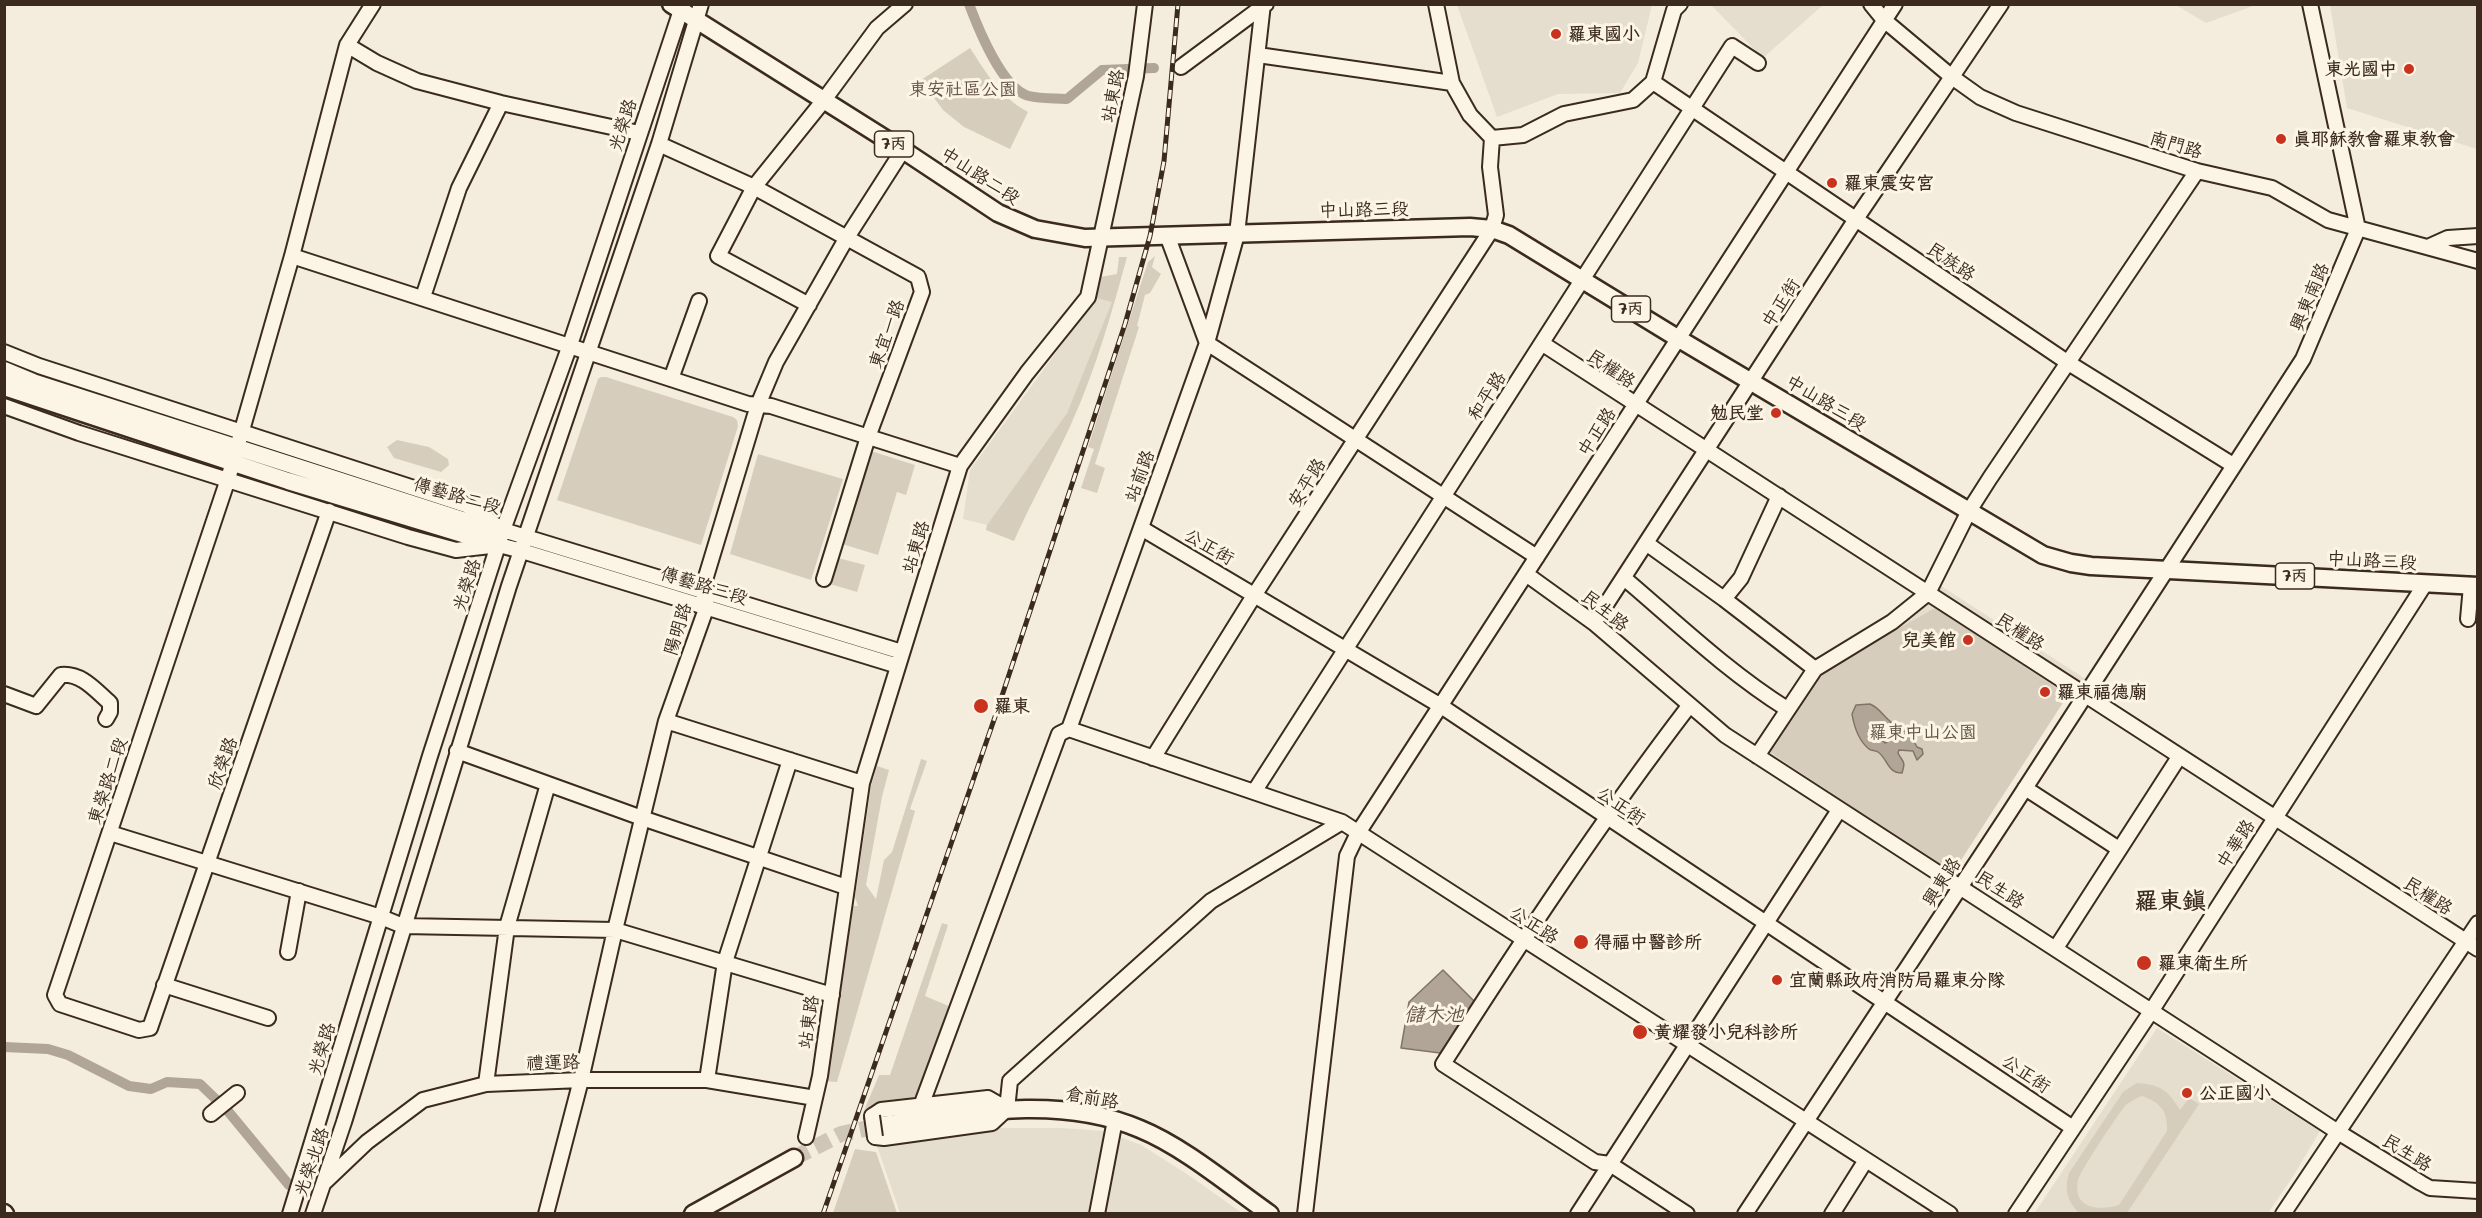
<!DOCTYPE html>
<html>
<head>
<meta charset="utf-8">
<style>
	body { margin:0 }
	#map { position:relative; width:2482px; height:1218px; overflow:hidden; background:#f4eddd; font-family:Mali,sans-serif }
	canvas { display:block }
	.frame { position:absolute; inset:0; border:6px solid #3b2a1e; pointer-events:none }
</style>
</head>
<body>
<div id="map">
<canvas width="2482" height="1218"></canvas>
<div class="frame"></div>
</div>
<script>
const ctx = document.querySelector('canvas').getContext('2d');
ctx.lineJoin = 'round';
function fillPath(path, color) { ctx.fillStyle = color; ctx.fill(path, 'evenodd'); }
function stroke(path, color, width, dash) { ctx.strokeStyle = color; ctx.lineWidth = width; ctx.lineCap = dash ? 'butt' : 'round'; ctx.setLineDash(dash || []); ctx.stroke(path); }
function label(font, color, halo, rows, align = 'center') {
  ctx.font = font + ' Mali,"LXGW WenKai TC",sans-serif'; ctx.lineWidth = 6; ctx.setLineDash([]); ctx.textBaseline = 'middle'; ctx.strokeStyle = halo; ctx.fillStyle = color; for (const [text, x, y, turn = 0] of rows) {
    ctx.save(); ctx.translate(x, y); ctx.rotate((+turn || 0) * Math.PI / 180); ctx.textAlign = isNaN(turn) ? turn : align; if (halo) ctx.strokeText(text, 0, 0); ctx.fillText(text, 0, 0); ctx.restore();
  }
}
fillPath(new Path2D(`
	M 1457,5 L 1652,5 L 1638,63 L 1620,93 L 1558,94 L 1497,117 Z
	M 1711,5 L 1823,5 L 1763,58 Z
	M 2176,5 L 2256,5 L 2206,23 Z
	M 2330,5 L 2477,5 L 2477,149 L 2347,108 Z
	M 1096,298 L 1113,301 L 1067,413 L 987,525 L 963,519 L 970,470 Z
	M 1938,584 L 2087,680 L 2075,699 L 1935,608 L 1765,749 L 1952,874 L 1757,756 L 1815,669 Z
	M 2157,1028 L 2320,1131 L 2292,1178 L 2268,1213 L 2034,1214 Z
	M 1000,1128 L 1062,1128 L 1104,1131 L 1141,1145 L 1187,1174 L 1242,1213 L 900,1213 L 876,1143 Z`), '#e5ddce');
fillPath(new Path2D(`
	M 970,48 C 987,74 1000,97 1028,112 L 1010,149 L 964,127 L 943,110 L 921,80 Z
	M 1155,256 L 1152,267 L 1161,274 L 1150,293 L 1145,295 L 1137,326 L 1139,327 L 1095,464 L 1105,468 L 1097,493 L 1081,488 L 1094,449 L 1088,447 L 1148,262 Z
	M 1119,257 L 1127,257 C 1112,312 1096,369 1072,422 C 1054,462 1032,500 1014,541 L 986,530 L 987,525 L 1067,413 L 1112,302 L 1096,298 L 1100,277 L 1117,274 Z
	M 601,377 L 606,377 L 733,417 L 737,420 L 738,426 L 701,545 L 557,500 L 598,379 Z
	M 397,440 L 429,447 L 448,459 L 449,465 L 441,472 L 394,458 L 387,447 Z
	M 874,452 L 915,465 L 906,495 L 897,492 L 878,555 L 842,544 L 869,454 Z
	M 758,454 L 843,479 L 811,580 L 730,554 Z
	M 838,558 L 865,565 L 857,592 L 830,584 Z
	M 1935,608 L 2068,695 L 1952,874 L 1765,749 L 1818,674 Z
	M 921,759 L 927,761 L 910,809 L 915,811 L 837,1082 L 825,1081 L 837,1008 L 849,906 L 858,906 L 855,897 L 871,786 L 877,766 L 889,770 L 882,797 L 866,885 L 876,899 L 884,860 L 892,852 Z
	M 942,923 L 948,925 L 925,996 L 951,1007 L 919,1101 L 871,1109 L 866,1114 L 863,1113 L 879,1075 L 890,1075 Z
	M 2137,1083 C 2161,1085 2167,1089 2180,1110 L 2189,1098 L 2199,1104 L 2127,1213 L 2079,1213 C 2067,1201 2064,1189 2069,1173 L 2123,1092 ZM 2142,1096 C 2161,1103 2168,1111 2167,1131 L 2119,1205 C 2099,1211 2072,1209 2078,1180 C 2080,1172 2119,1112 2126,1105 C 2131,1101 2136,1098 2142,1096 Z
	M 855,1149 L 876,1152 L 897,1213 L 833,1213 Z`), '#d6cdbd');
const water = new Path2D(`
	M 1870,704 C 1881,709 1882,715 1891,722 L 1888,726 L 1878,727 L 1877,735 L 1885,743 L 1890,740 L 1891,732 L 1908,731 L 1917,747 L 1922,749 L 1923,754 L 1917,760 L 1913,751 L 1899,750 L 1898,753 C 1903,763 1906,760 1902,773 C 1887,773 1888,759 1878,752 C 1875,750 1871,751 1869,749 C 1859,741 1854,726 1852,714 L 1856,705 Z
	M 1443,970 L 1476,1003 L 1440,1053 L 1401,1048 L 1409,1002 Z`);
fillPath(water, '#b0a596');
stroke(water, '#817466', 1.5);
stroke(new Path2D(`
	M 969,4 C 978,28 1003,90 1029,96 C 1041,99 1055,98 1067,99 L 1102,70 L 1154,68
	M 4,1047 L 48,1049 L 68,1055 L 129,1086 L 151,1089 L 167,1082 L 200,1084 L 227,1110 L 289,1185`), '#b0a596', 10);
stroke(new Path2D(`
	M 794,1158 L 841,1134 L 883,1125`), '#cfc6b7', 16, [16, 8]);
const minor = new Path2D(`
	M 1436,4 L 1452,83 L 1470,115 L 1492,138
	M 1871,4 L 1884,20 L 1952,77 L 1980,97 L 2016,113 L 2197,171 L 2272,188 L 2328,220 L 2478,261
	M 347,45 L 377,63 L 417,81 L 501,103 L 639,133
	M 1258,55 L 1452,83
	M 1181,67 L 1266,4
	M 1653,82 L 2067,362 L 2233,465
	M 1492,138 L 1523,135 L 1564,114 L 1633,100 L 1653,82 L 1674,10 L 1680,4
	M 659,144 L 754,187 L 918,277 L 922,292 L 868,437 L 824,579
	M 1167,235 L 1207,343 L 1537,557
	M 2428,247 L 2448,238 L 2478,236
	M 292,256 L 748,404 L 771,406 L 960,466
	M 423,297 L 459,188 L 501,103
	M 809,305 L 718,256 L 754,187 L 824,100 L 877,28 L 905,4
	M 1543,344 L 2478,949
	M 4,352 L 39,366 L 466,505 L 503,530 L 902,652
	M 671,379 L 699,301
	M 4,406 L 79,433 L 408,537 L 456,550 L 499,545 L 522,551 L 898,666
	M 329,511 L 150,1028 L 139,1030 L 60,1004 L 55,995 L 228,479 L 292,256 L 347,45 L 373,4
	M 1141,528 L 1441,706 L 2073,1128
	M 1646,543 L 1724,599 L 1815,669
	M 1526,574 L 1594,623 L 1725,735 L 2338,1132 L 2421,1183 L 2430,1188 L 2478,1191
	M 1624,578 C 1677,623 1728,672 1787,709
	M 1724,599 L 1741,578 L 1779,496
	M 2468,619 L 2471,586
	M 1594,623 L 1856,219 L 2001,4
	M 4,694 L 36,706 L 61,675 C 82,673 95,690 110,703 L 110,712 L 106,719
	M 666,721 L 862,783
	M 1069,729 L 1342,822 L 1950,1214
	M 1069,729 L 1207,343 L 1237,234 L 1263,4
	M 457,751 L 642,818 L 846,887
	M 1757,756 L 1815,669 L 1892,622 L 1928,593 L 1969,511 L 1990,478 L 2197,171
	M 1153,758 L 1255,594 L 1492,229 L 1496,215 L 1490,167 L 1492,138
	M 2025,788 L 2119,849
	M 1254,792 L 1732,46 L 1758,63
	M 110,833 L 381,917 L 403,926 L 615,930 L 832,995
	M 2056,948 L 2179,757
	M 288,952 L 299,891
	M 164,985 L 268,1018
	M 707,1080 L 725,962 L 790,760
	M 486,1084 L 507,927 L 548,784
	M 921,1106 L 1059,734 L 1069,729
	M 1007,1109 L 1010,1081 L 1211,901 L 1342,822
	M 211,1114 L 237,1093
	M 872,1116 L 881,1110 L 988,1098 L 1007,1109
	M 806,1137 L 820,1076 L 862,783 L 960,466 L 1027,373 L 1088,297 L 1136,76 L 1145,4
	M 875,1137 L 884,1138 L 992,1123 L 1007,1109
	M 325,1182 L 367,1142 L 423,1100 L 486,1084 L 581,1080 L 707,1080 L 815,1098
	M 290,1214 L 430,756 L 503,530 L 570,345 L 683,4
	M 313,1214 L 344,1122 L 509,586 L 659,144 L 701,4
	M 546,1214 L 581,1080 L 615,930 L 666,721 L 707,606 L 702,590 L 758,405 L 776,362 L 846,239 L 903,150
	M 1097,1214 L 1115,1120
	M 1305,1214 L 1347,856 L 1358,833 L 1895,4
	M 1578,1214 L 1839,810
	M 1687,1214 L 1610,1164 L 1595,1162 L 1443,1064 C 1521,942 1601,821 1689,706
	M 1745,1214 L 2011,810 L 2303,359 L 2358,229 L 2310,4
	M 1832,1214 L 1866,1160
	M 2016,1214 L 2152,1010 L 2425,584
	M 2283,1214 L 2478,923`);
const major = new Path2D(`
	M 671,4 L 903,150 L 998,213 L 1035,229 L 1085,238 L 1470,227 L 1492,229 L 1509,235 L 1679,339 L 2043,555 L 2071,563 L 2091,566 L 2478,586
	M 4,370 L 33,382 L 466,521 L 503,530
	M 4,387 L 288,481 L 499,545
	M 883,1125 C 967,1113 1059,1094 1140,1129 C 1184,1147 1230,1186 1270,1214
	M 4,1213 L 5,1214
	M 693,1214 L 794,1158`);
stroke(minor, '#3b2a1e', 18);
stroke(major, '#3b2a1e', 21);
stroke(minor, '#fcf5e5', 14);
stroke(major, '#fcf5e5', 16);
const rail = new Path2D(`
	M 823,1214 L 996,714 L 1125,324 L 1150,236 L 1164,161 L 1178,4`);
stroke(rail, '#3b2a1e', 5);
stroke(rail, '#fcf5e5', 3, [9]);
const minorBridge = new Path2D(`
	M 872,1116 L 875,1137`);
stroke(minorBridge, '#3b2a1e', 18, []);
stroke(minorBridge, '#fcf5e5', 14);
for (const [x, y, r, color] of [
	[1556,34,6,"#c8321e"],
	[2409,69,6,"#c8321e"],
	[2281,139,6,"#c8321e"],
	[1832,183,6,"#c8321e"],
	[1776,413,6,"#c8321e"],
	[1968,640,6,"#c8321e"],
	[2045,692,6,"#c8321e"],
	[981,706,8,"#c8321e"],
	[1581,942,8,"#c8321e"],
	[2144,963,8,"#c8321e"],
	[1777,980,6,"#c8321e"],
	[1640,1032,8,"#c8321e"],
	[2187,1093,6,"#c8321e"]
]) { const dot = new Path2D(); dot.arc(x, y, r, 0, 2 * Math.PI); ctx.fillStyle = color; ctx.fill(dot); stroke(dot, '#fcf5e5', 2); }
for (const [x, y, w] of [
	[894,144,39],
	[1631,309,39],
	[2295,576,39]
]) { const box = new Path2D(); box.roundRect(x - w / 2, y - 13, w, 26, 4.5); ctx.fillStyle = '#fcf5e5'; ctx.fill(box); stroke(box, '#3b2a1e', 1.5); }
label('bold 16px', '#3b2a1e', null, [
	["7丙",894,144],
	["7丙",1631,309],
	["7丙",2295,576]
]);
label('bold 18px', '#3b2a1e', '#fcf5e5', [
	["羅東國小",1568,34],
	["東光國中",2397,69,"right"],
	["真耶穌教會羅東教會",2293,139],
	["羅東震安宮",1844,183],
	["勉民堂",1764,413,"right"],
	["兒美館",1956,640,"right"],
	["羅東福德廟",2057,692],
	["羅東",994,706],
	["得福中醫診所",1594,942],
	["羅東衛生所",2158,963],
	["宜蘭縣政府消防局羅東分隊",1789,980],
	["黃耀發小兒科診所",1654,1032],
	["公正國小",2199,1093]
], 'left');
label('18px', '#625346', '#fcf5e5', [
	["東安社區公園",963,89],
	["羅東中山公園",1923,732]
]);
label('18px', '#3b2a1e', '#fcf5e5', [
	["站東路",1113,96,-79],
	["光榮路",623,125,-72],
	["南門路",2176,145,17],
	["中山路二段",980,176,33],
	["中山路三段",1364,210,-1],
	["民族路",1951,262,34],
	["興東南路",2310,297,-67],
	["中正街",1781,303,-57],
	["東宜一路",887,334,-70],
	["民權路",1611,369,34],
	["和平路",1487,396,-57],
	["中山路三段",1826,403,31],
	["中正路",1597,432,-57],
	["站前路",1140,476,-70],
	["安平路",1307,483,-58],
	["傳藝路二段",457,496,16],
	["站東路",916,547,-73],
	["公正街",1209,547,30],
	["中山路三段",2372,561,3],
	["光榮路",467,585,-72],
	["傳藝路三段",704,586,17],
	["民生路",1605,611,38],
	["陽明路",678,629,-73],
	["民權路",2020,632,33],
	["欣榮路",223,763,-70],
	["東榮路二段",108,781,-72],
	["公正街",1621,806,34],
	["中華路",2236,844,-57],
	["興東路",1942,882,-57],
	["民生路",2000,890,33],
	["民權路",2428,896,33],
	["公正路",1534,925,33],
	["站東路",809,1022,-82],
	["光榮路",322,1049,-73],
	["禮運路",553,1063,-2],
	["公正街",2026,1074,34],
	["倉前路",1092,1098,10],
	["民生路",2407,1153,31],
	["光榮北路",312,1162,-71]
]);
label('italic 20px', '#645548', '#fcf5e5', [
	["儲木池",1434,1015]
]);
label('bold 24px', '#3b2a1e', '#fcf5e5', [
	["羅東鎮",2170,902]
]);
</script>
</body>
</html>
